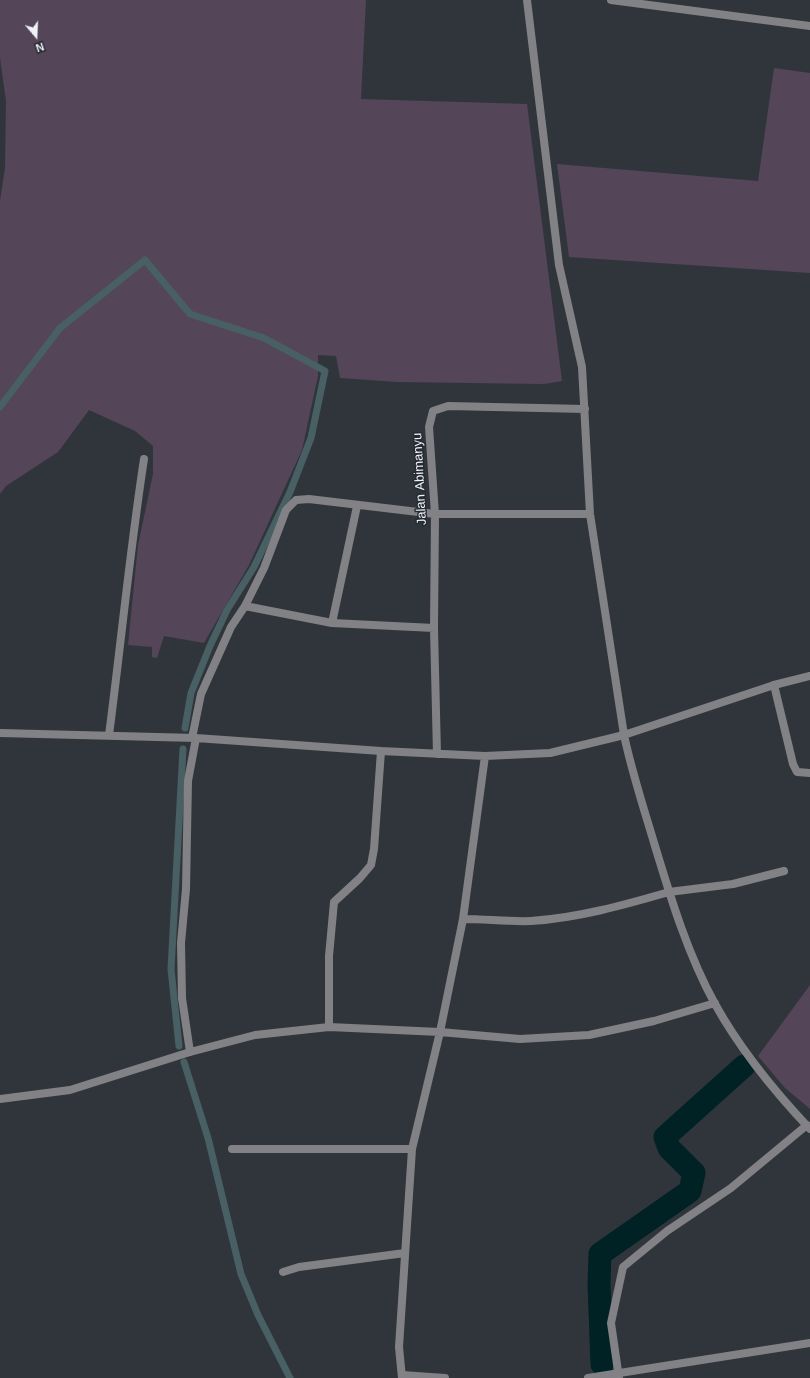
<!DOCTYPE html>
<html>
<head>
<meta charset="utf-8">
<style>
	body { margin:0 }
	#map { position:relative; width:810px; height:1378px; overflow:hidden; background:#30353c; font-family:Arial,sans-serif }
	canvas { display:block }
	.north { position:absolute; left:16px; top:16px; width:40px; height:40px; -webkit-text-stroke:3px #262b31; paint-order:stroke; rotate:161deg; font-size:11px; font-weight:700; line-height:16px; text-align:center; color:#eff2f7 }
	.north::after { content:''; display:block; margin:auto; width:14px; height:18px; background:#eff2f7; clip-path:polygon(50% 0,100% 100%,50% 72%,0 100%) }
</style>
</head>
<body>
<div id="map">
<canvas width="810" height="1378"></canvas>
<div class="north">N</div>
</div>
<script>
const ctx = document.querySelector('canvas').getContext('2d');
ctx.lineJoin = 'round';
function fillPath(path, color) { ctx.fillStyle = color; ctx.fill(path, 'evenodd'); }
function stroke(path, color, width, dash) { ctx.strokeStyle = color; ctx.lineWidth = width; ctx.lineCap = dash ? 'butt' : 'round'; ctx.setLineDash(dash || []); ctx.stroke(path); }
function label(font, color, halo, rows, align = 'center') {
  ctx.font = font + ' Arial,sans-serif'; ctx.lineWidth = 3; ctx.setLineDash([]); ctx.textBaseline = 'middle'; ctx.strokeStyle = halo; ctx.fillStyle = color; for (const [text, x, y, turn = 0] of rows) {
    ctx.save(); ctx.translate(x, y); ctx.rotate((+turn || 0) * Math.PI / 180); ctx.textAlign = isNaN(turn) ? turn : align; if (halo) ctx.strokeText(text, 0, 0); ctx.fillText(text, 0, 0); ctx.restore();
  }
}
fillPath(new Path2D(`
	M 0,0 L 366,0 L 361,99 L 527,104 L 562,381 L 544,384 L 397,382 L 340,378 L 336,356 L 318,355 L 318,376 L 302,450 L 249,565 L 204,643 L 164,636 L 157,658 L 152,657 L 152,647 L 128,645 L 138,545 L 153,474 L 153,446 L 135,431 L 89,410 L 58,452 L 6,486 L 0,494 L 0,201 L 5,168 L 6,101 L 0,58 Z
	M 774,68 L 810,73 L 810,273 L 569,257 L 557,164 L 758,181 Z
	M 810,985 L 810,1109 L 785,1088 L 758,1056 Z`), '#544559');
stroke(new Path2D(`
	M 0,407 L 60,328 L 145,260 L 190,314 L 264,338 L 325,371 L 311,438 L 290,492 L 254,567 L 227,610 L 210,646 L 191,693 L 185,728
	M 179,1046 L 171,969 L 183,749
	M 184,1062 L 208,1138 L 241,1274 L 258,1315 L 290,1378`), '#486063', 7);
stroke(new Path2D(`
	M 602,1364 L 599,1284 L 600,1254 L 690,1191 L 694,1173 L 669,1148 L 665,1137 L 744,1066`), '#002224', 23);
stroke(new Path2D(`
	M 774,685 L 793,764 L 797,772 L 810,773
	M 669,892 L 733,884 L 784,871`), '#828286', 8);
stroke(new Path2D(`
	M 527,0 L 559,265 L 582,367 L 590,514 L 624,735 C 632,773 644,809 655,846 C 671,899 688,955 715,1004 C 740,1049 774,1091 810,1129
	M 611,0 L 810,26
	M 245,606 L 332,623 L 434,628 L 437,754
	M 332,623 L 357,506
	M 434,628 L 435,514 L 429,427 L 433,411 L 448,406 L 585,409
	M 0,733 L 196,738 L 381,751 L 485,756 L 550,753 L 624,735 L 774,685 L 810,676
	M 109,735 C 121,643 130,550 144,459
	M 192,738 L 201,694 L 231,627 L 245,606 L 264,568 L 286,510 L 296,500 L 309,499 L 435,514 L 590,514
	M 463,919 C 486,919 509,922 531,921 C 578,918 624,905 669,892
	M 329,1027 L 329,956 L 334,902 L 360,878 L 371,865 L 374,849 L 381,751
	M 190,1052 L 182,998 L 181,943 L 186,889 L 188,781 L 196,738
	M 0,1099 L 70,1090 L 190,1052 L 255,1035 L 329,1027 L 440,1032 L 520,1039 L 589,1035 L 654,1021 L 715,1003
	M 232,1149 L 412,1149
	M 283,1272 L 299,1267 L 405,1253
	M 402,1375 L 445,1378
	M 402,1378 L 399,1347 L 412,1149 L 440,1032 L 463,919 L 485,756
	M 588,1378 L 810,1343
	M 619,1378 L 611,1323 L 623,1267 L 667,1231 L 731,1188 L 807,1125`), '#828286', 8);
label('13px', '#eff2f7', '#262b31', [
	["Jalan Abimanyu",420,479,-93]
]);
</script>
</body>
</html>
